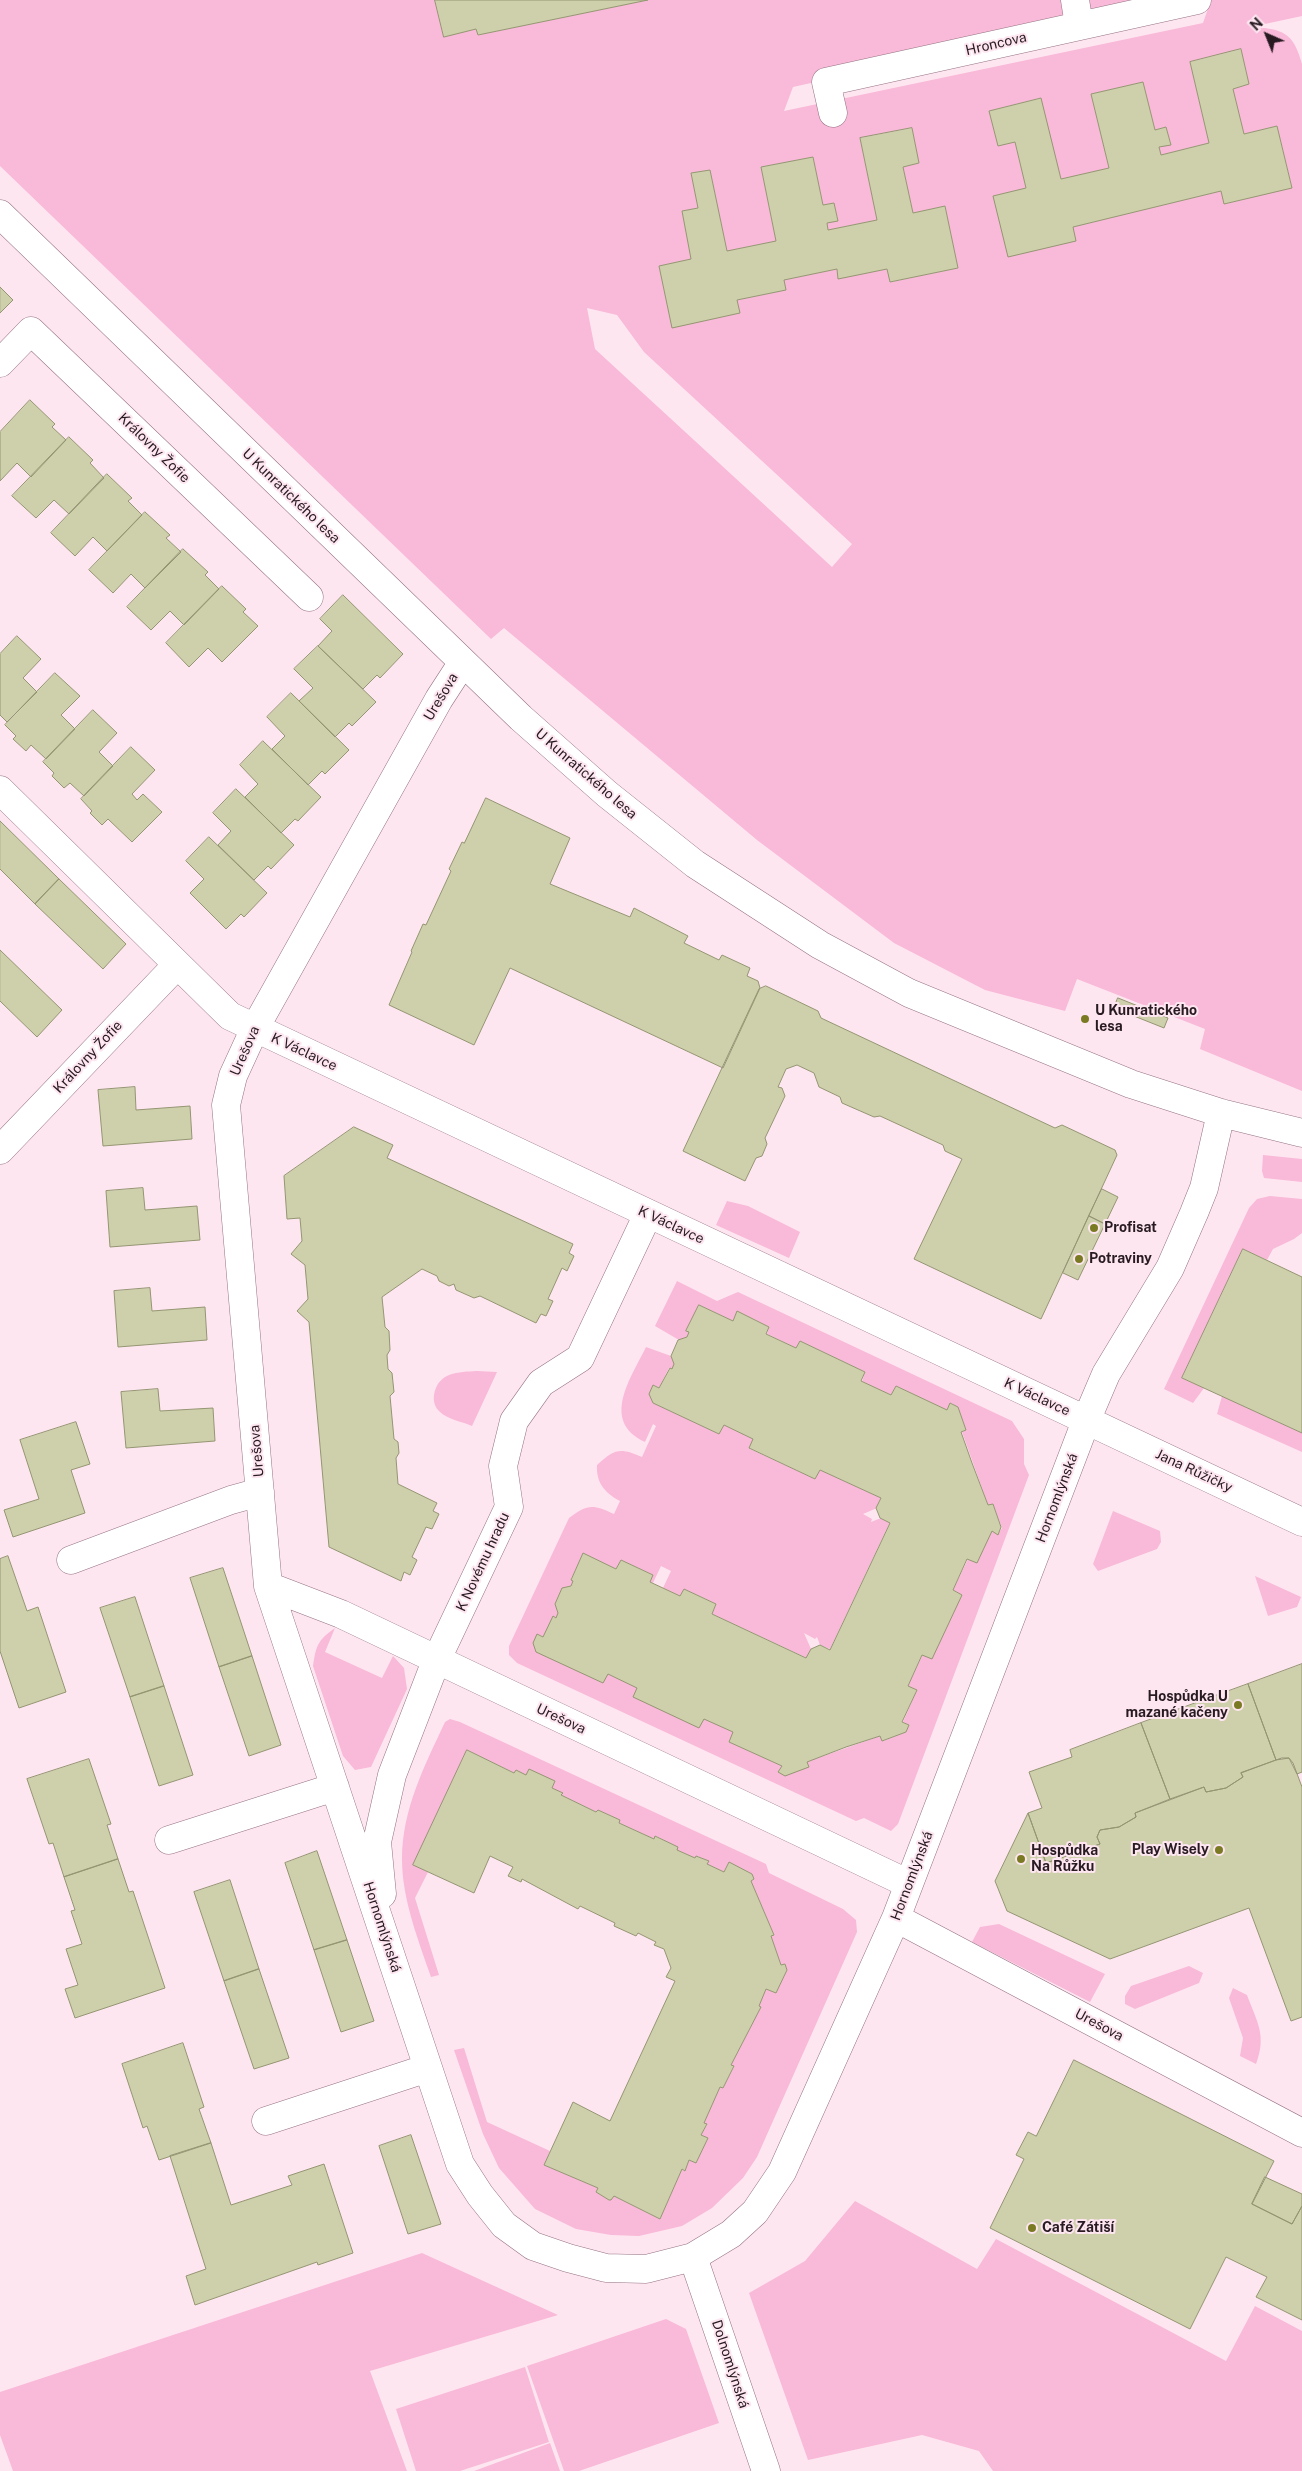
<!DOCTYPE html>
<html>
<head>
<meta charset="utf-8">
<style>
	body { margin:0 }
	#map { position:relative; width:1302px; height:2471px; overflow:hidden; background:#fee6f1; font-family:"Public Sans",sans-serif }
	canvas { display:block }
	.north { position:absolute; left:1242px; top:10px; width:50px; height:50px; -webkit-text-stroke:4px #fee6f1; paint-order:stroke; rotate:316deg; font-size:14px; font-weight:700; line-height:20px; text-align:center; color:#271a21 }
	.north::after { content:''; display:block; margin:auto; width:18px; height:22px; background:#271a21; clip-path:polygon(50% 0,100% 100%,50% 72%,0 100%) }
</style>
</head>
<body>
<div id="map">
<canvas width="1302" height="2471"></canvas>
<div class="north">N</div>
</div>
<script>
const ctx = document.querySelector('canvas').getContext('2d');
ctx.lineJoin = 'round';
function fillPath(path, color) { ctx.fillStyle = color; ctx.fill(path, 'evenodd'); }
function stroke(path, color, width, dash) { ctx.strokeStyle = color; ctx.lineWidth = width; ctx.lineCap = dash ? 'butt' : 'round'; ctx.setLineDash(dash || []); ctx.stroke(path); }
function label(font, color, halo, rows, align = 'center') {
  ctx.font = font + ' "Public Sans",sans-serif'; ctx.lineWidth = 4; ctx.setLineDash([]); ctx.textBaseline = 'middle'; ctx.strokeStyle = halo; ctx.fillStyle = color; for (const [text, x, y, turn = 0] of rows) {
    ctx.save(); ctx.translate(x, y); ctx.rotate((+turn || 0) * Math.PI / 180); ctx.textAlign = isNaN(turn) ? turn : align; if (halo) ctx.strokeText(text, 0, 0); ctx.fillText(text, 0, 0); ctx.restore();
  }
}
fillPath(new Path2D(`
	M 0,0 L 435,0 L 444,36 L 476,29 L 478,35 L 648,0 L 1184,0 L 793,87 L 784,111 L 1203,23 L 1211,0 L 1302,0 L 1302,16 L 1251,27 C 1282,29 1293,31 1302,64 L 1302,1091 L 1200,1049 L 1205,1029 L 1077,979 L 1065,1011 L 985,990 L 894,943 L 757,840 L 504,628 L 491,639 L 0,166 ZM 1241,49 L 1249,84 L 1233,89 L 1244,134 L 1277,126 L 1292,187 L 1225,204 L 1221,191 L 1073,227 L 993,196 L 1026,188 L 1015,142 L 998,146 L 989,111 L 1040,98 L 1061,179 L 1109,168 L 1091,94 L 1143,82 L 1155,130 L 1166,127 L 1171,144 L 1159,147 L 1161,155 L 1209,143 L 1190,62 ZM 912,128 L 919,163 L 903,167 L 913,213 L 945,206 L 958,268 L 891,282 L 887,269 L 838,278 L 837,269 L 784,280 L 786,290 L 737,300 L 740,313 L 672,327 L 659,266 L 691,259 L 682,211 L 698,208 L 691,173 L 710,170 L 727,251 L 776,241 L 761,167 L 813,157 L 823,205 L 834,203 L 838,220 L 827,223 L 828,230 L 877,220 L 860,138 ZM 587,308 L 617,315 L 644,352 L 852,544 L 832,567 L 595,349 Z
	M 1263,1155 L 1302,1159 L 1302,1182 L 1264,1178 L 1262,1171 Z
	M 1270,1196 L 1302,1199 L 1302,1233 L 1294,1239 L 1273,1249 L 1267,1260 L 1243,1249 L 1182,1378 L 1204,1388 L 1193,1403 L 1164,1389 L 1249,1208 L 1257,1199 Z
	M 727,1201 L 748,1206 L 800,1232 L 789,1258 L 716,1225 Z
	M 677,1281 L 717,1301 L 738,1292 L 1012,1421 L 1024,1439 L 1024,1464 L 1029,1475 L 898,1824 L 891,1831 L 864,1818 L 856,1821 L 517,1663 L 509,1655 L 509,1646 L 569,1518 C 587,1504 593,1504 614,1514 L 620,1501 C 605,1493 596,1483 597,1465 C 614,1449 620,1447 642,1457 L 656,1426 L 653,1424 L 645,1442 C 600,1421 631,1378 646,1347 L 671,1356 L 675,1365 L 673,1369 L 669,1368 L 659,1388 L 654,1385 L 650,1394 L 653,1403 L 719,1434 L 724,1425 L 754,1439 L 750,1449 L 815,1479 L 820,1470 L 881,1498 L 877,1508 L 863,1514 L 872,1519 L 871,1522 L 881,1518 L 890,1522 L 830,1649 L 820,1645 L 817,1637 L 815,1639 L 804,1633 L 811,1649 L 807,1658 L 712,1614 L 716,1604 L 684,1589 L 680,1596 L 663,1588 L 671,1571 L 661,1566 L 653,1583 L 650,1582 L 653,1575 L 621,1560 L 616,1569 L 583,1554 L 571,1579 L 573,1581 L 571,1586 L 562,1589 L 555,1604 L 559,1613 L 556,1618 L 554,1617 L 544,1637 L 537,1634 L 608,1674 L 734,1732 L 729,1742 L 782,1766 L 778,1772 L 880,1736 L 883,1741 L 906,1732 L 909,1725 L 903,1722 L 917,1690 L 908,1686 L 923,1654 L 962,1595 L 953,1590 L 968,1559 L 992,1531 L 998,1534 L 1002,1528 L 993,1504 L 988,1505 L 962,1432 L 966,1430 L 958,1407 L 951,1403 L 947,1410 L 896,1386 L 891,1395 L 862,1382 L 865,1372 L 800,1341 L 796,1348 L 767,1334 L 769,1327 L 737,1312 L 733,1321 L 699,1305 L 687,1337 L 679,1340 L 655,1326 Z
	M 477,1371 L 497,1372 L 472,1426 C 463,1422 447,1419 440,1412 C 435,1408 433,1401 434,1395 C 438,1372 458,1372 477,1371 Z
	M 1222,1396 L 1302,1433 L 1302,1452 L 1217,1414 Z
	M 1113,1511 L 1160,1531 L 1161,1542 L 1157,1549 L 1098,1571 L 1093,1564 Z
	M 1255,1576 L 1301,1597 L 1297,1607 L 1268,1616 Z
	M 335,1628 L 325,1652 L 382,1678 L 393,1656 L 404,1668 L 407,1689 L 371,1767 L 355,1770 L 343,1756 L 313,1666 C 316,1645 318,1640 335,1628 Z
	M 450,1719 L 460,1722 L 766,1864 L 769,1873 L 843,1909 L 856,1920 L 857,1932 L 757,2157 L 743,2178 L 712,2208 L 682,2226 L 639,2236 L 611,2235 L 576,2229 L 535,2209 L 499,2168 L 483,2134 L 454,2050 L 464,2048 L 487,2122 L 550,2151 L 544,2165 L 598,2188 L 596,2192 L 610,2200 L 614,2196 L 660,2219 L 682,2169 L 685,2171 L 689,2160 L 696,2163 L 708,2138 L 701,2135 L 707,2125 L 704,2123 L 720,2087 L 723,2088 L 734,2067 L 731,2065 L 761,2007 L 759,2006 L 766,1989 L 776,1993 L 787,1970 L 785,1964 L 781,1965 L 771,1936 L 774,1935 L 751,1881 L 754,1879 L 752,1874 L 729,1863 L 724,1872 L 707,1864 L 708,1861 L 697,1856 L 695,1858 L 677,1850 L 677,1847 L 656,1836 L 654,1839 L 619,1823 L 620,1820 L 598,1810 L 596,1812 L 561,1795 L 562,1793 L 552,1788 L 555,1781 L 514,1773 L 467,1750 L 414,1865 L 428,1872 L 415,1898 L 439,1975 L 431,1977 C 418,1939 402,1899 402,1859 C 402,1809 425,1765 445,1722 Z
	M 999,1924 L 1105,1974 L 1090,2002 L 972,1942 L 980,1927 Z
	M 1189,1966 L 1203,1973 L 1199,1983 L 1135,2009 L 1125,2004 L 1125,1996 L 1131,1986 Z
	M 1233,1988 L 1247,1995 C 1257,2022 1267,2035 1256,2064 L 1240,2056 L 1243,2038 L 1229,1998 Z
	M 855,2201 L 977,2269 L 996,2239 L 1226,2361 L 1255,2306 L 1302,2331 L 1302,2471 L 993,2471 L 979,2451 L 922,2435 L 808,2460 L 749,2293 L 805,2261 Z
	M 422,2253 L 558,2315 L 370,2371 L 407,2471 L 13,2471 L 0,2435 L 0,2392 Z
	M 666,2319 L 686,2329 L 719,2423 L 579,2471 L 564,2471 L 527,2366 Z
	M 525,2367 L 549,2442 L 460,2471 L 416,2471 L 396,2409 Z
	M 550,2443 L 560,2471 L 474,2471 Z`), '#f9b9d8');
const building = new Path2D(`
	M 435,0 L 648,0 L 478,35 L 476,29 L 444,37 Z
	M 1241,49 L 1249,84 L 1233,89 L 1244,134 L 1277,126 L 1292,188 L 1224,204 L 1221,191 L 1073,227 L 1076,241 L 1008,257 L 993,196 L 1026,188 L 1015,142 L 998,146 L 989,111 L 1041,98 L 1061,179 L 1109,168 L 1091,94 L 1143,82 L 1155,130 L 1166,127 L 1171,145 L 1159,147 L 1161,155 L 1209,143 L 1190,62 Z
	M 912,128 L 919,163 L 903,167 L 913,213 L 945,206 L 958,268 L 890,282 L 887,269 L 838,279 L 837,269 L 784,280 L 786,290 L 737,300 L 740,313 L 672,328 L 659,266 L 691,259 L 682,211 L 698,208 L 691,173 L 710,170 L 727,251 L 776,241 L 761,167 L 813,157 L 823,205 L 834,203 L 838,221 L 827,223 L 828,230 L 877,220 L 860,138 Z
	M 0,287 L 13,300 L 0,313 Z
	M 30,400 L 55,424 L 52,427 L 66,440 L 31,477 L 17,463 L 0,481 L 0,432 Z
	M 69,437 L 93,460 L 90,463 L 104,478 L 69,514 L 54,500 L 36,518 L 12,496 Z
	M 107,474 L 132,498 L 128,501 L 142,515 L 107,551 L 93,537 L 75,556 L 51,533 Z
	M 145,512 L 170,535 L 166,538 L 181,552 L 145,588 L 131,574 L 113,593 L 89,570 Z
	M 183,549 L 208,572 L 205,575 L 219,589 L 184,625 L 170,611 L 151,630 L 127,607 Z
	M 222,586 L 246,609 L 243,612 L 258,626 L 222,662 L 208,648 L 189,667 L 166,643 Z
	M 343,595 L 403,654 L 380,678 L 377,675 L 363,689 L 318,646 L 332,631 L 320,619 Z
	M 17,636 L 41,659 L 23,678 L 37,692 L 7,722 L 0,715 L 0,654 Z
	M 318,646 L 376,702 L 352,726 L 349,723 L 335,737 L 299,701 L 313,688 L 294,669 Z
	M 55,673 L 80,696 L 61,715 L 75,729 L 46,759 L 31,745 L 26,751 L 13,739 L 16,736 L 5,725 Z
	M 291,693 L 349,750 L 325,774 L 322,771 L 308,785 L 272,749 L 285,736 L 267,717 Z
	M 93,710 L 117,733 L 99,752 L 113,766 L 84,796 L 70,783 L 64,788 L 52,776 L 54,773 L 43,762 Z
	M 263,741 L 321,797 L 298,821 L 295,819 L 281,833 L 245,797 L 258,784 L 240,765 Z
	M 131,747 L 155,770 L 132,794 L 137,800 L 143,794 L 162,812 L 132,842 L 108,819 L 102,825 L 90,813 L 92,811 L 81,799 Z
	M 236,789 L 294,845 L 271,869 L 268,866 L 254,880 L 218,845 L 231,831 L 213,813 Z
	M 486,798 L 570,838 L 550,884 L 630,917 L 634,908 L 688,936 L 684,943 L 719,960 L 722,955 L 750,968 L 747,976 L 758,981 L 760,988 L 723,1068 L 510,968 L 474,1045 L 389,1005 L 412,952 L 411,951 L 423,924 L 426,925 L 451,871 L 449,869 L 462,842 L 464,843 Z
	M 0,821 L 59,879 L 35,904 L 0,869 Z
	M 209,837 L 267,893 L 244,917 L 241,914 L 226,929 L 190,893 L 204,879 L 186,861 Z
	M 59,879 L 126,944 L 103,969 L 35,904 Z
	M 0,950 L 62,1010 L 37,1037 L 0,1001 Z
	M 766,986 L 818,1011 L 821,1018 L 1055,1128 L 1062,1125 L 1115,1150 L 1117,1155 L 1041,1319 L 914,1259 L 962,1159 L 945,1151 L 943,1145 L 880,1116 L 874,1117 L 842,1103 L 840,1097 L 819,1087 L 814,1073 L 797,1065 L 786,1069 L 778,1087 L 782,1088 L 785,1096 L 765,1138 L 767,1144 L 762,1156 L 756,1158 L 745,1181 L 683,1151 L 759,989 Z
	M 1118,998 L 1168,1018 L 1164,1028 L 1114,1008 Z
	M 135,1087 L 136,1110 L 190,1106 L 192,1139 L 103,1146 L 98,1090 Z
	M 354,1127 L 393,1145 L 387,1158 L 573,1244 L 569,1253 L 574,1256 L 567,1271 L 562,1268 L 548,1299 L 553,1301 L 546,1316 L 541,1314 L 536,1323 L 480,1296 L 474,1298 L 456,1290 L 454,1284 L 449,1286 L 439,1281 L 437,1276 L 422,1269 L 382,1297 L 385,1327 L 389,1331 L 390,1350 L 387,1355 L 388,1369 L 392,1373 L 394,1392 L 390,1396 L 394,1439 L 398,1442 L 399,1453 L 396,1458 L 398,1484 L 437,1503 L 433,1511 L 439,1514 L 432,1529 L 426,1527 L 412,1557 L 417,1560 L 410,1575 L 404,1572 L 401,1581 L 329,1547 L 309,1322 L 297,1311 L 308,1299 L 305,1265 L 291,1254 L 302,1241 L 300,1218 L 287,1219 L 284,1176 Z
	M 143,1188 L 145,1210 L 197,1206 L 200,1240 L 110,1247 L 106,1191 Z
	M 1102,1189 L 1118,1197 L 1105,1224 L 1089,1216 Z
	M 1089,1216 L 1105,1224 L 1078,1280 L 1063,1273 Z
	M 1243,1249 L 1302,1277 L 1302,1433 L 1182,1378 Z
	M 150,1288 L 152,1311 L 205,1307 L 207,1340 L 118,1347 L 114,1291 Z
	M 699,1305 L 733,1321 L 737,1311 L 769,1327 L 766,1334 L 796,1348 L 800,1341 L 865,1372 L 861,1381 L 891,1395 L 896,1386 L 947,1410 L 950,1403 L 958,1407 L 966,1430 L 961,1432 L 972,1463 L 988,1505 L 993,1504 L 1001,1527 L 998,1535 L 992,1531 L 977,1563 L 967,1559 L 953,1590 L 962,1595 L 932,1659 L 922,1655 L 908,1686 L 917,1690 L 902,1722 L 909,1725 L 906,1732 L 882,1741 L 880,1736 L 846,1747 L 807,1762 L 809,1767 L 785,1776 L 778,1772 L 782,1766 L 729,1742 L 733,1732 L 704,1719 L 699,1728 L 633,1697 L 637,1688 L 608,1674 L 603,1683 L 536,1652 L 533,1643 L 537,1634 L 543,1637 L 553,1616 L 556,1618 L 558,1613 L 555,1604 L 562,1588 L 571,1586 L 573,1581 L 571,1580 L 583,1553 L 616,1569 L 621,1560 L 653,1575 L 650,1582 L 680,1596 L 684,1589 L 716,1604 L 712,1614 L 806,1658 L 811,1649 L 820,1645 L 830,1650 L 890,1523 L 880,1518 L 876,1508 L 881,1498 L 820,1470 L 815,1479 L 749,1448 L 753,1439 L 724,1425 L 719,1434 L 653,1403 L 649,1394 L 653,1385 L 659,1388 L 670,1368 L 672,1369 L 674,1364 L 671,1356 L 678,1340 L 687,1337 L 689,1332 L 686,1331 Z
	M 158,1389 L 160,1411 L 213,1408 L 215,1441 L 126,1448 L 121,1392 Z
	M 76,1422 L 90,1464 L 71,1470 L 85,1513 L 13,1537 L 4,1510 L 39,1499 L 20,1440 Z
	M 8,1556 L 27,1611 L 38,1607 L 66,1692 L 19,1708 L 0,1651 L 0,1559 Z
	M 223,1568 L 252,1656 L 219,1667 L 190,1578 Z
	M 135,1597 L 164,1686 L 130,1697 L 100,1608 Z
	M 252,1656 L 281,1745 L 249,1756 L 219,1667 Z
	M 1302,1664 L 1302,1772 L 1297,1774 L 1289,1758 L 1276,1760 L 1248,1684 Z
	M 1248,1684 L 1276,1760 L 1241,1773 L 1243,1777 L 1226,1788 L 1206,1792 L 1204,1787 L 1170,1799 L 1141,1723 Z
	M 164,1686 L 193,1775 L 159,1786 L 130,1697 Z
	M 1141,1723 L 1170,1799 L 1135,1813 L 1136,1817 L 1119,1827 L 1100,1830 L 1097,1837 L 1100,1844 L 1046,1863 L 1028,1813 L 1042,1808 L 1029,1772 L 1072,1757 L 1070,1750 Z
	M 467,1750 L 514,1773 L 516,1770 L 526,1775 L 529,1769 L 555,1781 L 552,1788 L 563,1793 L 561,1795 L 596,1812 L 598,1810 L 620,1820 L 619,1823 L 654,1839 L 655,1836 L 678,1847 L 677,1850 L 695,1858 L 696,1856 L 709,1861 L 707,1864 L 724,1872 L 729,1862 L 752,1874 L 754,1879 L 751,1881 L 774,1935 L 771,1936 L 781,1965 L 785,1964 L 787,1970 L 776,1993 L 766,1989 L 759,2006 L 761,2007 L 731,2065 L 734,2066 L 723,2088 L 720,2087 L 704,2123 L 707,2124 L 701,2135 L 708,2138 L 696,2163 L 689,2160 L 685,2171 L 682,2169 L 660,2219 L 614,2196 L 611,2200 L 609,2200 L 596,2192 L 598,2188 L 544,2165 L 573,2102 L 610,2121 L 675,1981 L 666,1977 L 671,1968 L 664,1949 L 654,1945 L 656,1942 L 638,1933 L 636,1936 L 614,1926 L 615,1923 L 580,1906 L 578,1909 L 522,1879 L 521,1882 L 508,1876 L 513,1867 L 490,1856 L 474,1893 L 413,1865 Z
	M 1282,1758 L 1289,1758 L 1293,1763 L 1302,1787 L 1302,2017 L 1291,2021 L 1249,1908 L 1110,1959 L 1007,1911 L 995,1881 L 1028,1813 L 1046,1863 L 1100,1844 L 1097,1837 L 1100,1830 L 1119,1827 L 1136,1817 L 1135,1813 L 1204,1787 L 1206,1792 L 1226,1788 L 1243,1777 L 1241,1773 Z
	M 89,1759 L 111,1824 L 107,1825 L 118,1859 L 64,1877 L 53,1843 L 49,1844 L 27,1779 Z
	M 317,1851 L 347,1940 L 314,1950 L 285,1863 Z
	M 118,1859 L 129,1892 L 133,1891 L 165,1988 L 75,2018 L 65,1989 L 78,1985 L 66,1949 L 82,1944 L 71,1911 L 75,1910 L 64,1877 Z
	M 230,1880 L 259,1969 L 224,1981 L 194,1892 Z
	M 347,1940 L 374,2021 L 341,2032 L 314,1950 Z
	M 259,1969 L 289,2058 L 254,2069 L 224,1981 Z
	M 183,2043 L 204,2107 L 199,2109 L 211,2143 L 159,2160 L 147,2126 L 143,2128 L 122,2064 Z
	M 1074,2060 L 1274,2161 L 1252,2204 L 1292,2224 L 1302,2206 L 1302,2320 L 1256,2297 L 1267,2277 L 1226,2257 L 1190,2329 L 990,2228 L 1024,2159 L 1016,2155 L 1028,2132 L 1036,2136 Z
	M 411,2135 L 441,2224 L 408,2234 L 379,2146 Z
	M 211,2143 L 231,2205 L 292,2185 L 288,2176 L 324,2164 L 353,2253 L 318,2265 L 317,2262 L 195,2305 L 186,2276 L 206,2269 L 170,2156 Z
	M 1265,2177 L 1302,2194 L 1302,2206 L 1292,2224 L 1252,2204 Z`);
fillPath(building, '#ced0ab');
stroke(building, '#949572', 1);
const minor = new Path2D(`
	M 1075,0 L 1079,25
	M 833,113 L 826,82 L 1197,0
	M 0,214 L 521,718 L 607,794 L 695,864 L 820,945 L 909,993 L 1131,1084 L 1221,1113 L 1302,1133
	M 0,363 L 31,331 L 309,597
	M 463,662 L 439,699 L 255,1028 L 233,1076 L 226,1105 L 268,1586 L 460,2164 L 480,2195 L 504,2225 L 533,2246 L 568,2258 L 606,2268 L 646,2269 L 693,2257 L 731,2234 L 755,2212 L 782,2172 L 896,1918 L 1086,1421 L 1106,1374 L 1170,1268 L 1194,1213 L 1204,1188 L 1221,1113
	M 0,790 L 230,1016 L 1302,1522
	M 0,1150 L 177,965
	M 71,1560 L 231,1500 L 260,1492
	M 268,1586 L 341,1614 L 909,1884
	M 169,1840 L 335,1787
	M 382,1894 L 377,1842 L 392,1775 L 436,1661 L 509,1507 L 503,1466 L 514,1421 L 541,1383 L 580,1358 L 648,1214
	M 896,1918 L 1302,2133
	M 266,2121 L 428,2068
	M 693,2257 L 766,2471`);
stroke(minor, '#957383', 29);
stroke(minor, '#fff', 28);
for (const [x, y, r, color] of [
	[1085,1019,5,"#7a7a22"],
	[1094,1228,5,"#7a7a22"],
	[1079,1259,5,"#7a7a22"],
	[1238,1705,5,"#7a7a22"],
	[1219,1850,5,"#7a7a22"],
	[1021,1859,5,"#7a7a22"],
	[1032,2228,5,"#7a7a22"]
]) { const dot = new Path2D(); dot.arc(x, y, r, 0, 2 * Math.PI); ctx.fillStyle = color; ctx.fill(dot); stroke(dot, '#fee6f1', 2); }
label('14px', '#271a21', '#fee6f1', [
	["Hroncova",996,44,-13],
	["Královny Žofie",154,448,44],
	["U Kunratického lesa",291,496,44],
	["Urešova",441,697,-59],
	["U Kunratického lesa",586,774,41],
	["Urešova",245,1051,-66],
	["K Václavce",304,1052,25],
	["Královny Žofie",88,1057,-47],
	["K Václavce",671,1225,25],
	["K Václavce",1037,1397,25],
	["Urešova",257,1451,-95],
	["Jana Růžičky",1194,1471,25],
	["Hornomlýnská",1057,1498,-69],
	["K Novému hradu",483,1562,-65],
	["Urešova",561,1719,25],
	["Hornomlýnská",912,1876,-69],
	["Hornomlýnská",382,1927,72],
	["Urešova",1099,2025,28],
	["Dolnomlýnská",730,2364,72]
]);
label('bold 14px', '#271a21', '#fee6f1', [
	["U Kunratického",1095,1011],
	["lesa",1095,1027],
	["Profisat",1104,1228],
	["Potraviny",1089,1259],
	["Hospůdka U",1228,1697,"right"],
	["mazané kačeny",1228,1713,"right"],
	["Play Wisely",1209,1850,"right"],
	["Hospůdka",1031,1851],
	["Na Růžku",1031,1867],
	["Café Zátiší",1042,2228]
], 'left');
</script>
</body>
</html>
